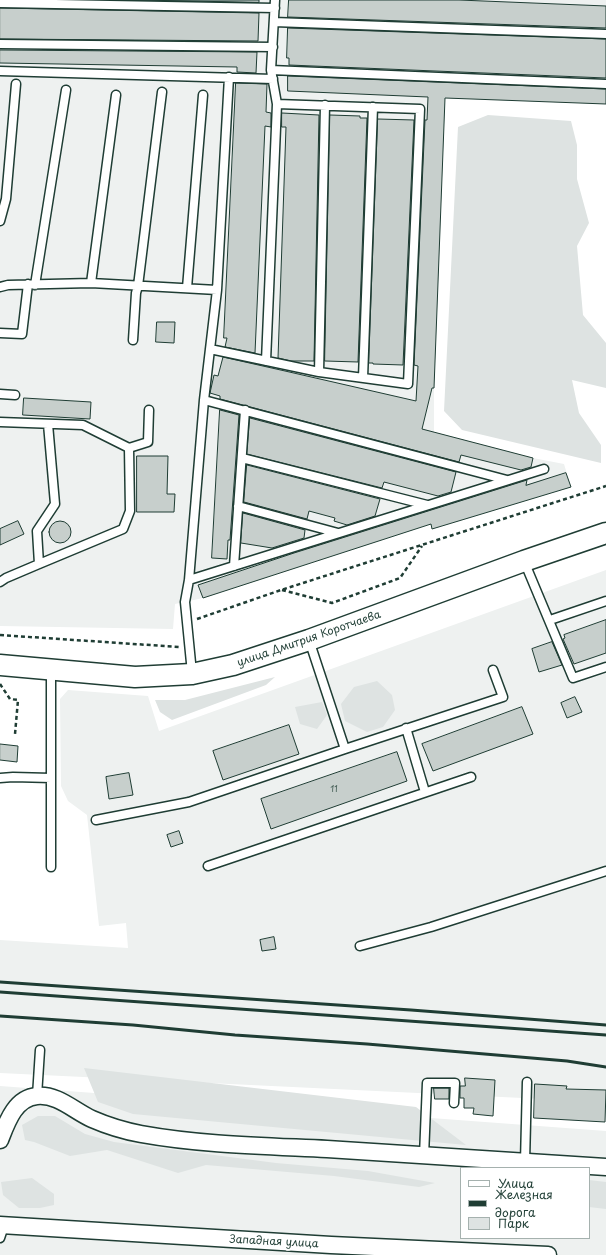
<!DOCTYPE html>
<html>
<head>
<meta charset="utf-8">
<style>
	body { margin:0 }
	#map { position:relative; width:606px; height:1255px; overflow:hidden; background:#fff; font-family:"Playpen Sans",sans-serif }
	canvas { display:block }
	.legend { position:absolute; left:460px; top:1167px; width:130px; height:72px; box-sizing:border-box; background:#fff; border:1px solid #a5b1ae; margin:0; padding:5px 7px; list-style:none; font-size:12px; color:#1f3d34 }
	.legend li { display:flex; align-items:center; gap:8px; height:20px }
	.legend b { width:20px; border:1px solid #a5b1ae }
</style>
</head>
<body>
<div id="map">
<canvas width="606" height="1255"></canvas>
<ul class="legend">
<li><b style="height:5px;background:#fff"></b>Улица</li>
<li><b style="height:5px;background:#1f3d34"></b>Железная дорога</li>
<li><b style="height:11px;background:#dee3e2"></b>Парк</li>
</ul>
</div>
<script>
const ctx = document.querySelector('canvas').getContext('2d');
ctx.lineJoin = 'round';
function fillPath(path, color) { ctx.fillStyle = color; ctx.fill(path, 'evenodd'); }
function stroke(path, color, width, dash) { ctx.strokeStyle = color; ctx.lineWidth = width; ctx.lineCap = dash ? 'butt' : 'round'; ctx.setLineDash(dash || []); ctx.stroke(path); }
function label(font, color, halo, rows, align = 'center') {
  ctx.font = font + ' "Playpen Sans",sans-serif'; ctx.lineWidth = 4; ctx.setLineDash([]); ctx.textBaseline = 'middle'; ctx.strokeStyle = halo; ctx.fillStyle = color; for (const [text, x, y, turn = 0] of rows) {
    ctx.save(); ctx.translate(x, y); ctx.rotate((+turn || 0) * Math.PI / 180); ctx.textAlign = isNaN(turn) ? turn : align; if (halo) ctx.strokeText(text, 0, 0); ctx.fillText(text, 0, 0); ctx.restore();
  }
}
fillPath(new Path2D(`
	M 0,0 L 606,0 L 606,104 L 445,98 L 434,388 L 434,432 L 533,458 L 564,464 L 571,487 L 432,529 L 430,524 L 203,598 L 175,604 L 173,629 L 0,626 Z
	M 606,570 L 606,1102 L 0,1073 L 0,940 L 128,948 L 126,923 L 99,926 L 87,815 L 68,801 L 61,786 L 60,699 L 68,690 L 148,696 L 159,731 Z
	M 0,1086 L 606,1131 L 606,1255 L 0,1255 ZM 461,1168 L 589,1168 L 589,1238 L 461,1238 Z`), '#eef1f0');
fillPath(new Path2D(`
	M 488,115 L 571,121 L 577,145 L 577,179 L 589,223 L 577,246 L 583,315 L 606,343 L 606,388 L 572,380 L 579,413 L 601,445 L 601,463 L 462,430 L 444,411 L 458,127 Z
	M 275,677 L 266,685 L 172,720 L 160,712 L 155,700 L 185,700 Z
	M 377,681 L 392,695 L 395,710 L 383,727 L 367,732 L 345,721 L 341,704 L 354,687 Z
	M 322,702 L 327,715 L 317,729 L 300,724 L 295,707 Z
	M 84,1068 L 416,1107 L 466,1145 L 133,1114 L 98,1102 Z
	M 38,1116 L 55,1116 L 85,1134 L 114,1142 L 276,1163 L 368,1171 L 435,1183 L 419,1187 L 334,1176 L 206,1165 L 178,1173 L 107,1150 L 70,1156 L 34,1142 L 25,1140 L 22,1125 Z
	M 32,1178 L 54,1194 L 54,1205 L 40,1208 L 19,1208 L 3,1195 L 1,1182 Z
	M 589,1180 L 606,1182 L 606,1209 L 589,1207 Z`), '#dee3e2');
const building = new Path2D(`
	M 138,0 L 259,0 L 259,2 Z
	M 289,0 L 459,0 L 606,6 L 606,28 L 288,17 Z
	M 0,8 L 259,13 L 258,41 L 0,39 Z
	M 288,28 L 606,39 L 606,78 L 289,65 L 289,58 L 287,58 Z
	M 0,50 L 257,52 L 256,73 L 237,72 L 237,67 L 0,63 Z
	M 288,76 L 606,89 L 606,104 L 445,98 L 434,388 L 432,388 L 422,429 L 533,458 L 531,467 L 521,470 L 461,455 L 459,462 L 220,399 L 220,396 L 210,393 L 214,375 L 218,376 L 223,357 L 285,371 L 416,401 L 418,366 L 414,365 L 425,120 L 427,120 L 428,97 L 288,91 Z
	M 236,83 L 267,84 L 266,112 L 271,113 L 271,127 L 265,126 L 255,353 L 225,347 L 227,338 L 224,338 Z
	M 282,113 L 319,115 L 314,361 L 291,361 L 278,358 L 286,127 L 282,127 Z
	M 330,115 L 360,116 L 360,118 L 367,118 L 358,362 L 325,361 Z
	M 378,119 L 414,120 L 403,365 L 373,364 L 373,363 L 369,363 Z
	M 157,322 L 175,322 L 174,343 L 156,342 Z
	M 24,398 L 91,402 L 90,419 L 23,415 Z
	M 220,410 L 239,415 L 230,540 L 228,540 L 227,559 L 212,558 Z
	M 250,418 L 456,472 L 451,492 L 438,496 L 384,482 L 382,488 L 247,454 Z
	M 137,456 L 168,456 L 167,494 L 175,494 L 174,512 L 137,512 Z
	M 247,465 L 380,499 L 375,516 L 347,525 L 334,521 L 335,518 L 309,511 L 307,519 L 244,502 Z
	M 566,473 L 571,487 L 432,529 L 431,524 L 203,598 L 198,585 L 294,553 L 527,480 L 526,485 Z
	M 243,513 L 305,530 L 304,538 L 272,548 L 241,543 Z
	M 18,521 L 24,534 L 0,545 L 0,529 Z
	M49 532a11 11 0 1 1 22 0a11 11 0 1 1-22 0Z
	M 606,620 L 606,653 L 574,664 L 563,639 L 565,638 L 564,635 Z
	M 552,642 L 562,665 L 539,672 L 532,649 Z
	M 575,697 L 582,712 L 567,718 L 561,703 Z
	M 522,707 L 533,734 L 433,771 L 422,744 Z
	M 289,725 L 299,754 L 223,780 L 213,751 Z
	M 0,744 L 18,746 L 17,762 L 0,760 Z
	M 397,752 L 407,781 L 271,829 L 261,799 Z
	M 129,773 L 133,795 L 109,799 L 106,777 Z
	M 179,831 L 183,843 L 171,847 L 167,835 Z
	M 274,937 L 276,949 L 262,951 L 260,940 Z
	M 465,1078 L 495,1080 L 493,1116 L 473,1114 L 474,1108 L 464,1108 L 464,1098 L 460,1098 L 460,1086 L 465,1086 Z
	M 535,1084 L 567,1086 L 566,1089 L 606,1090 L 605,1122 L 534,1118 Z
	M 434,1088 L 449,1088 L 449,1099 L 435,1099 Z`);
fillPath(building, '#c7cfcc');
stroke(building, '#1f3d34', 1);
const service = new Path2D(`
	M 0,3 L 275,8
	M 274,22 L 606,34
	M 0,44 L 273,47
	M 271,70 L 606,84
	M 0,71 L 273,79
	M 0,221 L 6,199 L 16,84
	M 91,283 L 116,95
	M 35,285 L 66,90
	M 0,287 L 8,285 L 91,283 L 217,290
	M 187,288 L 203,95
	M 0,333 L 22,334 L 28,284
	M 133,340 L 136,293 L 138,286 L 162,92
	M 210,349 L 319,372 L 408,384 L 420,109 L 277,104
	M 266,361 L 277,104 L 271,70 L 275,0
	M 319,372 L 325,105
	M 363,378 L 373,107
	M 0,394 L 15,395
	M 204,400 L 507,480
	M 0,422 L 83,425 L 129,448 L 130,511 L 123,529 L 39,564 L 6,578 L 0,582
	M 129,448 L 148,442 L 149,410
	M 242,458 L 427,505
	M 238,506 L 338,533
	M 524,561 L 573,678 L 606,667
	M 39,564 L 37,531 L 55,504 L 48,424
	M 234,566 L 245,410
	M 189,580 L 544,469
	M 550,620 L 606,601
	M 309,640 L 345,749
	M 192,673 L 185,602 L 189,580 L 204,400 L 217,290 L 229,77
	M 406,728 L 425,792
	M 0,778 L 13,777 L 51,778
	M 96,820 L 189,802 L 345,749 L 503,697 L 493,670
	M 208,866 L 471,777
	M 51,867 L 51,670
	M 360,946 L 431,927 L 606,871
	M 37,1096 L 40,1050
	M 424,1156 L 427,1083 L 455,1083 L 454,1103
	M 525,1162 L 527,1082
	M 0,1238 L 4,1226`);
const minor = new Path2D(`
	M 0,1140 C 7,1122 15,1098 37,1096 C 58,1094 74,1111 92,1119 C 108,1126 125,1131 141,1134 C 202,1145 265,1146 327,1149 C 420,1155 513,1161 606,1167
	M 0,1225 L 331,1245 L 548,1255`);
const tertiary = new Path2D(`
	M 0,665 L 135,677 L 192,674 L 233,665 L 309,640 L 524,561 L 606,533`);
stroke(service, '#1f3d34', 11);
stroke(minor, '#1f3d34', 19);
stroke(tertiary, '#1f3d34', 23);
stroke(new Path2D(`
	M 282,590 L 332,603 L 400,578 L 422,546
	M 197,619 L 281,590 L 606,486
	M 0,635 L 179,647
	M 0,684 L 10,699 L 18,700 L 15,734`), '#1f3d34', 2.5, [4, 3]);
stroke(service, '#fff', 8);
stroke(minor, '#fff', 16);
stroke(tertiary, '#fff', 20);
stroke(new Path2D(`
	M 0,982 L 411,1010 L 606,1025
	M 0,992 L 606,1035
	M 0,1016 L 133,1025 L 235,1035 L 367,1044 L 567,1061 L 606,1067`), '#1f3d34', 3);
label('9px', '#49625a', null, [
	["11",334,790]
]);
label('11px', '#1f3d34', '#fff', [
	["улица Дмитрия Коротчаева",309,639,-19],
	["Западная улица",274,1242,3]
]);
</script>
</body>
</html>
